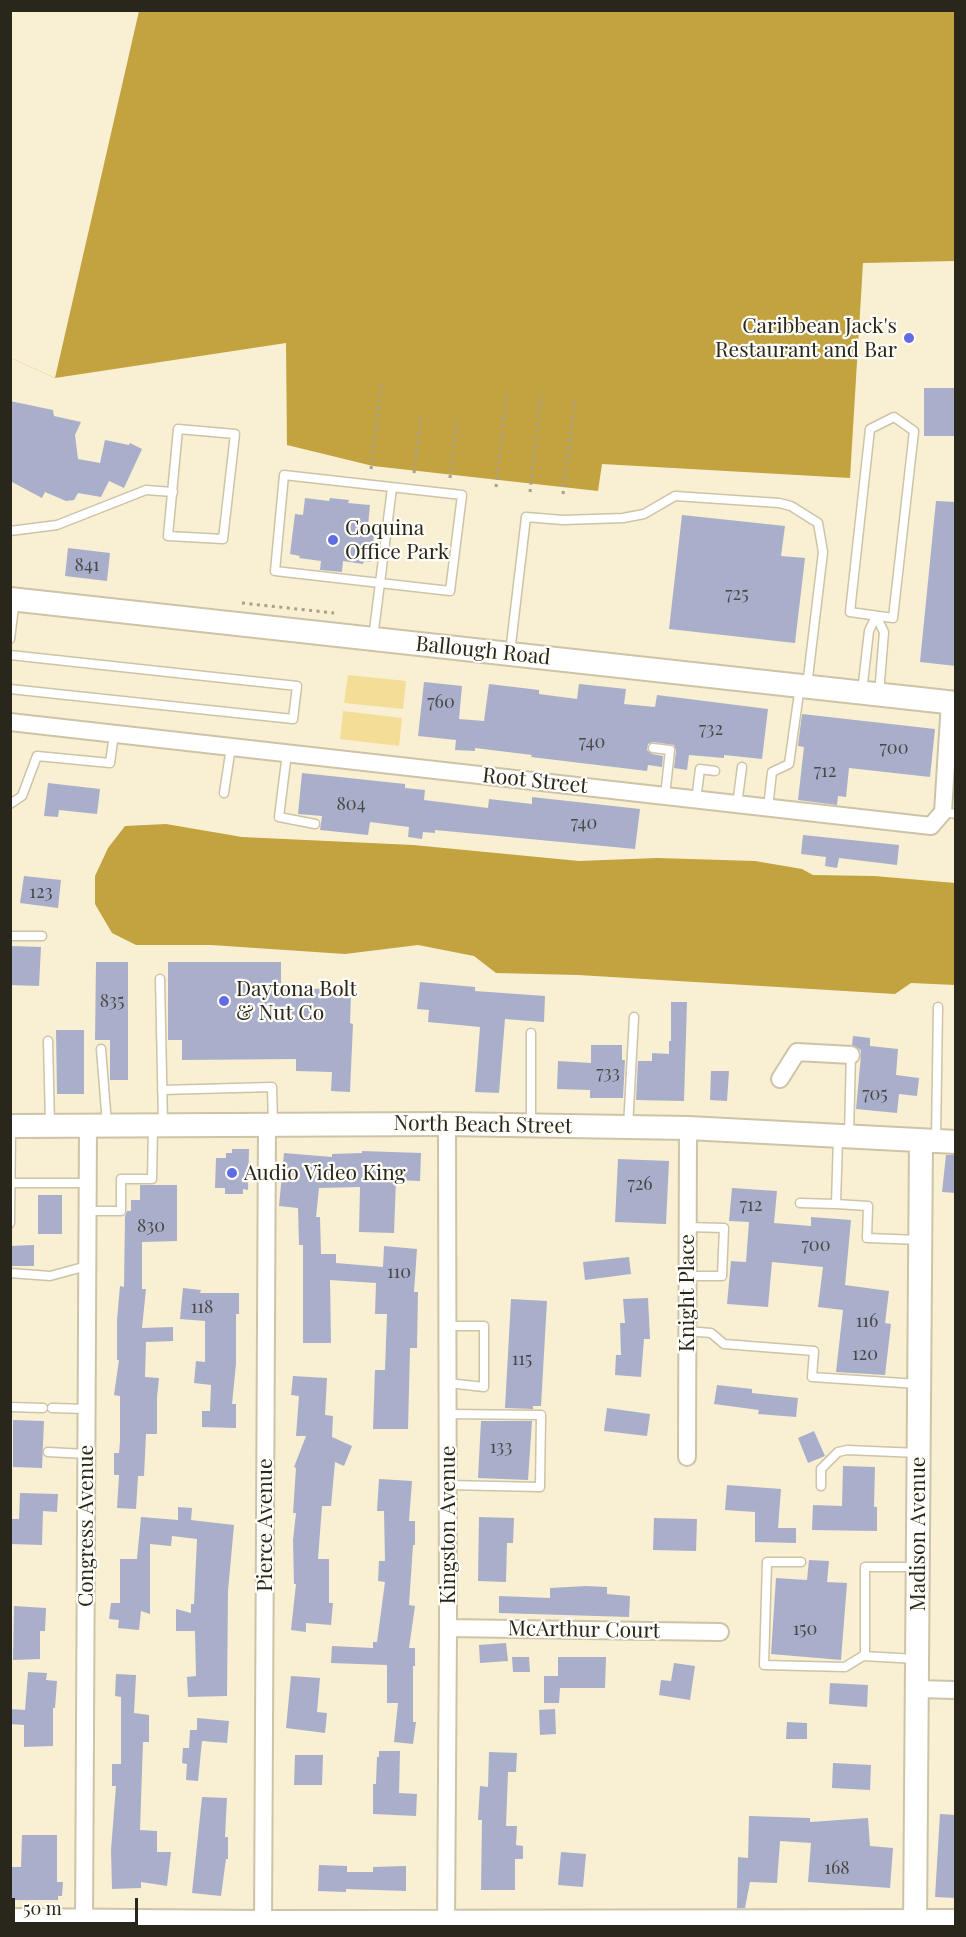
<!DOCTYPE html>
<html>
<head>
<meta charset="utf-8">
<style>
	body { margin:0 }
	#map { position:relative; width:966px; height:1937px; overflow:hidden; background:#f9efd2; font-family:"Playfair Display",serif }
	canvas { display:block }
	.frame { position:absolute; inset:0; border:12px solid #29261b; pointer-events:none }
	.scale { position:absolute; left:12px; top:1898px; width:126px; height:27px; box-sizing:border-box; border:3px solid #29261b; border-top:0; padding-left:8px; font-size:18px; line-height:21px; white-space:nowrap; color:#29261b; -webkit-text-stroke:4px #fffdf7; paint-order:stroke }
</style>
</head>
<body>
<div id="map">
<canvas width="966" height="1937"></canvas>
<div class="frame"></div>
<div class="scale">50 m</div>
</div>
<script>
const ctx = document.querySelector('canvas').getContext('2d');
ctx.lineJoin = 'round';
function fillPath(path, color) { ctx.fillStyle = color; ctx.fill(path, 'evenodd'); }
function stroke(path, color, width, dash) { ctx.strokeStyle = color; ctx.lineWidth = width; ctx.lineCap = dash ? 'butt' : 'round'; ctx.setLineDash(dash || []); ctx.stroke(path); }
function label(font, color, halo, rows, align = 'center') {
  ctx.font = font + ' "Playfair Display",serif'; ctx.lineWidth = 4.5; ctx.setLineDash([]); ctx.textBaseline = 'middle'; ctx.strokeStyle = halo; ctx.fillStyle = color; for (const [text, x, y, turn = 0] of rows) {
    ctx.save(); ctx.translate(x, y); ctx.rotate((+turn || 0) * Math.PI / 180); ctx.textAlign = isNaN(turn) ? turn : align; if (halo) ctx.strokeText(text, 0, 0); ctx.fillText(text, 0, 0); ctx.restore();
  }
}
fillPath(new Path2D(`
	M 348,675 L 406,681 L 403,709 L 344,703 Z
	M 343,711 L 402,718 L 399,746 L 340,739 Z`), '#f4dd97');
fillPath(new Path2D(`
	M 11,11 L 955,11 L 955,261 L 863,263 L 850,478 L 602,464 L 598,491 L 373,466 L 287,445 L 286,343 L 55,378 L 11,358 Z
	M 166,824 L 242,837 L 413,845 L 579,861 L 657,858 L 755,861 L 802,869 L 813,875 L 874,876 L 955,883 L 955,985 L 911,983 L 895,994 L 578,975 L 496,973 L 474,956 L 418,945 L 345,954 L 211,945 L 136,945 L 112,933 L 95,904 L 95,876 L 108,848 L 125,826 Z`), '#c2a33f');
fillPath(new Path2D(`
	M 11,10 L 139,11 L 55,378 L 11,358 Z`), '#f9efd2');
fillPath(new Path2D(`
	M 924,388 L 956,388 L 956,436 L 924,436 Z
	M 10,401 L 53,410 L 54,416 L 81,422 L 75,435 L 78,459 L 100,463 L 105,440 L 129,445 L 130,443 L 142,449 L 124,488 L 109,481 L 101,497 L 78,493 L 74,500 L 66,501 L 45,492 L 42,498 L 10,481 Z
	M 305,498 L 329,501 L 330,498 L 349,500 L 348,503 L 370,505 L 368,525 L 375,526 L 371,562 L 364,561 L 363,564 L 343,561 L 342,572 L 320,570 L 321,561 L 299,558 L 300,556 L 290,554 L 295,514 L 303,515 Z
	M 936,501 L 956,502 L 956,666 L 920,662 Z
	M 682,515 L 785,526 L 781,556 L 805,558 L 795,643 L 669,629 Z
	M 68,548 L 110,553 L 107,581 L 65,576 Z
	M 424,682 L 462,686 L 459,719 L 484,721 L 489,684 L 539,690 L 539,694 L 577,699 L 579,684 L 626,689 L 624,704 L 655,707 L 657,695 L 768,709 L 762,759 L 724,755 L 724,758 L 689,755 L 687,770 L 674,768 L 676,751 L 674,745 L 653,742 L 648,744 L 647,750 L 652,754 L 663,756 L 662,767 L 648,765 L 647,771 L 531,757 L 532,755 L 475,748 L 475,751 L 455,750 L 456,740 L 418,736 Z
	M 802,714 L 935,729 L 930,777 L 849,768 L 846,797 L 838,796 L 837,805 L 798,800 L 804,747 L 798,746 Z
	M 302,773 L 405,784 L 405,788 L 425,790 L 424,800 L 488,808 L 489,799 L 532,804 L 532,797 L 640,809 L 635,849 L 435,830 L 435,833 L 423,832 L 422,839 L 408,837 L 409,827 L 370,822 L 368,835 L 320,830 L 322,816 L 298,814 Z
	M 48,783 L 100,789 L 97,814 L 59,810 L 58,817 L 44,816 Z
	M 803,835 L 899,845 L 897,865 L 839,858 L 837,868 L 825,866 L 826,857 L 801,854 Z
	M 24,876 L 61,880 L 58,908 L 20,903 Z
	M 10,946 L 41,947 L 39,986 L 10,985 Z
	M 96,962 L 128,962 L 128,1080 L 110,1080 L 110,1040 L 95,1040 Z
	M 168,962 L 281,962 L 281,988 L 326,989 L 325,995 L 351,995 L 350,1023 L 353,1024 L 350,1092 L 331,1091 L 332,1072 L 296,1071 L 296,1059 L 182,1060 L 182,1040 L 168,1040 Z
	M 420,982 L 475,987 L 475,991 L 545,996 L 544,1022 L 505,1019 L 499,1093 L 475,1092 L 480,1027 L 428,1022 L 429,1010 L 417,1009 Z
	M 671,1002 L 687,1002 L 684,1101 L 636,1100 L 638,1061 L 652,1061 L 652,1053 L 669,1054 L 669,1041 L 671,1041 Z
	M 56,1030 L 84,1030 L 84,1094 L 57,1094 Z
	M 853,1036 L 870,1038 L 870,1046 L 898,1049 L 896,1075 L 919,1078 L 917,1096 L 899,1094 L 897,1113 L 856,1109 L 861,1055 L 861,1050 L 852,1045 Z
	M 591,1045 L 622,1045 L 622,1060 L 625,1060 L 623,1098 L 590,1098 L 590,1090 L 557,1089 L 558,1061 L 591,1063 Z
	M 711,1071 L 729,1071 L 727,1101 L 710,1100 Z
	M 232,1149 L 249,1149 L 248,1190 L 243,1189 L 243,1194 L 225,1194 L 225,1188 L 215,1188 L 216,1158 L 226,1158 L 226,1153 L 232,1153 Z
	M 362,1151 L 421,1153 L 420,1181 L 396,1180 L 394,1233 L 359,1232 L 360,1187 L 319,1188 L 316,1217 L 320,1217 L 321,1254 L 336,1254 L 336,1263 L 383,1267 L 384,1246 L 417,1249 L 414,1292 L 418,1292 L 417,1348 L 410,1348 L 408,1429 L 373,1429 L 375,1370 L 385,1370 L 387,1314 L 375,1314 L 376,1283 L 330,1280 L 331,1343 L 303,1343 L 303,1245 L 299,1245 L 298,1208 L 279,1206 L 284,1153 L 332,1157 L 332,1154 L 362,1153 Z
	M 946,1155 L 956,1155 L 956,1193 L 942,1192 Z
	M 618,1159 L 669,1161 L 666,1224 L 615,1222 Z
	M 140,1185 L 177,1185 L 177,1241 L 142,1242 L 142,1289 L 146,1289 L 142,1328 L 173,1327 L 173,1341 L 146,1342 L 145,1377 L 159,1378 L 157,1397 L 157,1434 L 146,1434 L 144,1476 L 138,1476 L 136,1509 L 117,1508 L 119,1475 L 114,1475 L 114,1453 L 119,1453 L 120,1441 L 120,1396 L 114,1395 L 119,1360 L 117,1360 L 117,1320 L 120,1286 L 124,1287 L 125,1216 L 127,1211 L 131,1211 L 131,1200 L 140,1200 Z
	M 732,1188 L 777,1191 L 774,1223 L 811,1226 L 811,1217 L 851,1220 L 845,1285 L 889,1291 L 885,1323 L 891,1324 L 885,1375 L 836,1372 L 843,1310 L 818,1307 L 823,1267 L 772,1262 L 768,1307 L 727,1304 L 731,1261 L 746,1262 L 749,1222 L 729,1221 Z
	M 38,1195 L 62,1195 L 62,1234 L 38,1234 Z
	M 34,1245 L 34,1266 L 10,1266 L 10,1246 Z
	M 629,1257 L 631,1274 L 585,1280 L 583,1262 Z
	M 183,1288 L 201,1290 L 200,1293 L 239,1293 L 239,1314 L 236,1314 L 236,1364 L 232,1404 L 236,1404 L 236,1428 L 202,1427 L 202,1411 L 210,1411 L 211,1385 L 194,1383 L 196,1361 L 205,1362 L 205,1321 L 180,1319 Z
	M 648,1298 L 650,1339 L 644,1339 L 641,1377 L 615,1375 L 616,1355 L 621,1355 L 620,1323 L 625,1323 L 623,1299 Z
	M 511,1299 L 547,1301 L 541,1406 L 533,1406 L 533,1409 L 505,1408 Z
	M 293,1376 L 327,1378 L 325,1415 L 333,1416 L 332,1437 L 352,1446 L 344,1466 L 335,1462 L 331,1506 L 322,1506 L 318,1559 L 329,1559 L 329,1603 L 333,1603 L 331,1625 L 306,1623 L 306,1632 L 291,1630 L 296,1584 L 294,1584 L 293,1540 L 296,1513 L 293,1513 L 296,1468 L 294,1467 L 306,1436 L 296,1436 L 299,1396 L 291,1395 Z
	M 717,1385 L 752,1389 L 752,1393 L 798,1398 L 796,1417 L 758,1414 L 759,1410 L 714,1404 Z
	M 607,1408 L 650,1414 L 647,1436 L 604,1431 Z
	M 13,1420 L 44,1421 L 42,1468 L 13,1467 Z
	M 481,1421 L 532,1421 L 528,1480 L 478,1478 Z
	M 814,1431 L 825,1456 L 808,1463 L 798,1438 Z
	M 843,1466 L 875,1467 L 874,1507 L 877,1507 L 877,1531 L 812,1530 L 813,1505 L 842,1506 Z
	M 379,1479 L 412,1481 L 409,1521 L 415,1521 L 415,1545 L 413,1545 L 409,1605 L 415,1606 L 409,1648 L 415,1648 L 415,1666 L 413,1666 L 413,1722 L 416,1722 L 413,1744 L 394,1742 L 398,1703 L 387,1703 L 387,1665 L 331,1663 L 332,1646 L 373,1648 L 373,1642 L 377,1642 L 385,1582 L 378,1581 L 379,1561 L 385,1561 L 384,1511 L 377,1511 Z
	M 727,1485 L 781,1489 L 778,1528 L 796,1528 L 796,1543 L 755,1542 L 755,1512 L 725,1510 Z
	M 20,1493 L 58,1494 L 57,1512 L 43,1511 L 42,1545 L 10,1544 L 10,1519 L 19,1519 Z
	M 178,1507 L 192,1508 L 191,1520 L 234,1525 L 228,1591 L 227,1696 L 188,1697 L 187,1677 L 196,1676 L 195,1631 L 176,1631 L 176,1609 L 191,1613 L 191,1604 L 194,1604 L 197,1539 L 172,1536 L 171,1546 L 150,1544 L 150,1614 L 141,1611 L 139,1630 L 118,1628 L 119,1620 L 109,1619 L 111,1603 L 120,1603 L 120,1559 L 137,1559 L 141,1517 L 178,1520 Z
	M 479,1517 L 514,1518 L 513,1543 L 507,1543 L 506,1582 L 478,1581 Z
	M 654,1518 L 697,1519 L 696,1551 L 653,1550 Z
	M 809,1560 L 829,1561 L 827,1582 L 847,1583 L 841,1660 L 771,1654 L 776,1578 L 807,1580 Z
	M 586,1586 L 607,1587 L 607,1594 L 630,1596 L 629,1617 L 499,1613 L 499,1596 L 550,1598 L 550,1588 Z
	M 14,1606 L 46,1608 L 45,1631 L 40,1631 L 40,1659 L 13,1660 Z
	M 506,1643 L 508,1661 L 480,1663 L 479,1645 Z
	M 512,1657 L 529,1657 L 530,1672 L 513,1672 Z
	M 558,1657 L 606,1657 L 605,1688 L 560,1688 L 559,1703 L 544,1703 L 544,1676 L 558,1676 Z
	M 674,1663 L 695,1666 L 690,1700 L 659,1695 L 661,1680 L 671,1681 Z
	M 28,1672 L 47,1673 L 46,1680 L 57,1681 L 55,1708 L 53,1708 L 53,1746 L 24,1747 L 24,1725 L 10,1724 L 10,1709 L 25,1710 Z
	M 116,1674 L 136,1675 L 134,1713 L 149,1715 L 149,1742 L 143,1742 L 140,1830 L 157,1831 L 157,1852 L 171,1852 L 167,1886 L 141,1882 L 141,1888 L 112,1889 L 111,1850 L 116,1786 L 112,1786 L 112,1764 L 121,1764 L 121,1697 L 115,1696 Z
	M 291,1676 L 320,1678 L 317,1712 L 327,1713 L 325,1733 L 286,1728 Z
	M 830,1683 L 868,1685 L 867,1707 L 829,1704 Z
	M 555,1709 L 556,1734 L 540,1735 L 539,1710 Z
	M 197,1718 L 229,1721 L 227,1743 L 202,1741 L 198,1781 L 186,1780 L 187,1764 L 182,1763 L 183,1748 L 189,1748 L 190,1730 L 197,1730 Z
	M 787,1722 L 807,1723 L 807,1739 L 786,1739 Z
	M 379,1751 L 400,1751 L 399,1793 L 417,1794 L 416,1816 L 373,1814 L 373,1784 L 376,1784 L 377,1757 L 379,1757 Z
	M 489,1752 L 517,1753 L 516,1772 L 508,1772 L 506,1826 L 517,1826 L 516,1845 L 523,1846 L 523,1859 L 515,1859 L 515,1890 L 481,1890 L 482,1820 L 478,1820 L 480,1786 L 488,1787 Z
	M 295,1755 L 323,1755 L 322,1785 L 294,1785 Z
	M 833,1763 L 871,1765 L 870,1790 L 832,1788 Z
	M 202,1797 L 227,1798 L 225,1837 L 228,1837 L 228,1859 L 226,1859 L 221,1896 L 192,1893 Z
	M 940,1814 L 956,1815 L 956,1898 L 935,1897 Z
	M 749,1816 L 810,1818 L 810,1822 L 868,1818 L 870,1846 L 893,1848 L 890,1888 L 808,1882 L 811,1843 L 780,1841 L 777,1883 L 750,1882 L 745,1908 L 737,1908 L 738,1857 L 748,1858 Z
	M 22,1835 L 57,1835 L 57,1882 L 63,1882 L 62,1896 L 58,1896 L 58,1900 L 10,1900 L 10,1867 L 21,1867 Z
	M 561,1852 L 586,1854 L 583,1887 L 558,1885 Z
	M 319,1865 L 347,1866 L 347,1872 L 373,1872 L 373,1867 L 406,1866 L 406,1891 L 346,1889 L 346,1892 L 318,1891 Z`), '#a9afca');
const lane = new Path2D(`
	M 894,417 L 914,431 L 893,618 L 850,612 L 870,429 Z
	M 178,429 L 235,434 L 223,539 L 168,536 Z
	M 284,475 L 462,495 L 450,591 L 275,571 Z
	M 10,531 L 57,525 L 146,490 L 173,492
	M 876,616 L 884,632 L 879,694
	M 373,638 L 392,488
	M 10,639 L 15,599
	M 510,653 L 526,517 L 563,520 L 623,518 L 644,514 L 675,496 L 779,503 L 791,506 L 818,523 L 823,552 L 807,686
	M 10,655 L 297,686 L 293,719 L 10,689
	M 862,692 L 869,631 L 876,616
	M 653,748 L 670,750 L 665,796
	M 287,753 L 279,817 L 315,824
	M 224,793 L 231,747
	M 696,800 L 700,769 L 715,771
	M 10,804 L 22,796 L 37,756 L 110,763 L 114,734
	M 737,805 L 742,767
	M 768,808 L 772,772 L 789,764 L 800,686
	M 943,812 L 956,814
	M 10,936 L 42,936
	M 160,979 L 163,1123
	M 48,1041 L 50,1124
	M 101,1049 L 107,1124
	M 162,1090 L 272,1087 L 273,1124
	M 531,1125 L 531,1033
	M 628,1127 L 634,1017
	M 849,1135 L 851,1052
	M 936,1139 L 938,1007
	M 11,1183 L 88,1183
	M 800,1203 L 836,1204 L 838,1137
	M 836,1204 L 868,1206 L 867,1238 L 920,1240
	M 88,1211 L 121,1211 L 121,1179 L 152,1179 L 153,1126
	M 10,1223 L 11,1126
	M 10,1273 L 50,1276 L 87,1266
	M 687,1276 L 722,1276 L 724,1228 L 687,1227
	M 687,1331 L 711,1333 L 724,1344 L 814,1351 L 812,1377 L 918,1384
	M 448,1383 L 484,1387 L 484,1326 L 448,1326
	M 10,1407 L 43,1408
	M 52,1408 L 87,1409
	M 447,1414 L 541,1415 L 540,1487 L 448,1485
	M 48,1452 L 86,1454
	M 821,1486 L 821,1469 L 838,1452 L 847,1450 L 918,1453
	M 801,1562 L 767,1562 L 764,1665 L 845,1667 L 863,1656 L 865,1654 L 865,1567 L 917,1567
	M 863,1656 L 916,1659`);
const street = new Path2D(`
	M 10,722 L 931,826 L 943,812 L 950,702
	M 780,1079 L 797,1052 L 851,1055
	M 687,1457 L 688,1128
	M 448,1628 L 720,1632
	M 916,1689 L 956,1690
	M 10,1917 L 263,1919 L 956,1918
	M 84,1926 L 88,1126
	M 263,1926 L 267,1124
	M 446,1926 L 448,1628 L 447,1124`);
const secondary = new Path2D(`
	M 10,599 L 956,703
	M 10,1126 L 447,1124 L 688,1128 L 956,1142
	M 915,1926 L 921,1141`);
stroke(lane, '#cdc3a7', 11);
stroke(street, '#cdc3a7', 20);
stroke(secondary, '#cdc3a7', 26);
stroke(new Path2D(`
	M 371,469 L 382,379
	M 414,473 L 421,414
	M 450,478 L 457,418
	M 496,487 L 507,390
	M 530,492 L 541,393
	M 563,494 L 575,397
	M 242,603 L 334,613`), '#a7a08a', 3, [3, 4.5]);
stroke(lane, '#fff', 8);
stroke(street, '#fff', 16);
stroke(secondary, '#fff', 22);
for (const [x, y, r, color] of [
	[909,338,6,"#606ce4"],
	[333,540,6,"#606ce4"],
	[224,1001,6,"#606ce4"],
	[232,1173,6,"#606ce4"]
]) { const dot = new Path2D(); dot.arc(x, y, r, 0, 2 * Math.PI); ctx.fillStyle = color; ctx.fill(dot); stroke(dot, '#fffdf7', 2); }
label('18px', '#494847', null, [
	["841",87,565],
	["725",737,594],
	["760",441,702],
	["732",711,729],
	["740",592,742],
	["700",894,748],
	["712",825,771],
	["804",351,804],
	["740",584,823],
	["123",41,892],
	["835",112,1001],
	["733",608,1073],
	["705",875,1094],
	["726",640,1184],
	["712",751,1205],
	["830",151,1226],
	["700",816,1245],
	["110",399,1272],
	["118",202,1307],
	["116",867,1321],
	["120",865,1354],
	["115",522,1359],
	["133",501,1447],
	["150",805,1629],
	["168",837,1868]
]);
label('21px', '#29261b', '#fffdf7', [
	["Caribbean Jack's",897,326,"right"],
	["Restaurant and Bar",897,350,"right"],
	["Coquina",345,528],
	["Office Park",345,552],
	["Daytona Bolt",236,989],
	["& Nut Co",236,1013],
	["Audio Video King",244,1173]
], 'left');
label('21px', '#29261b', '#fffdf7', [
	["Ballough Road",483,651,6],
	["Root Street",535,781,6],
	["North Beach Street",483,1125,1],
	["Knight Place",687,1293,-90],
	["Pierce Avenue",265,1525,-90],
	["Kingston Avenue",448,1525,-90],
	["Congress Avenue",86,1526,-90],
	["Madison Avenue",918,1534,-90],
	["McArthur Court",584,1630,1]
]);
</script>
</body>
</html>
